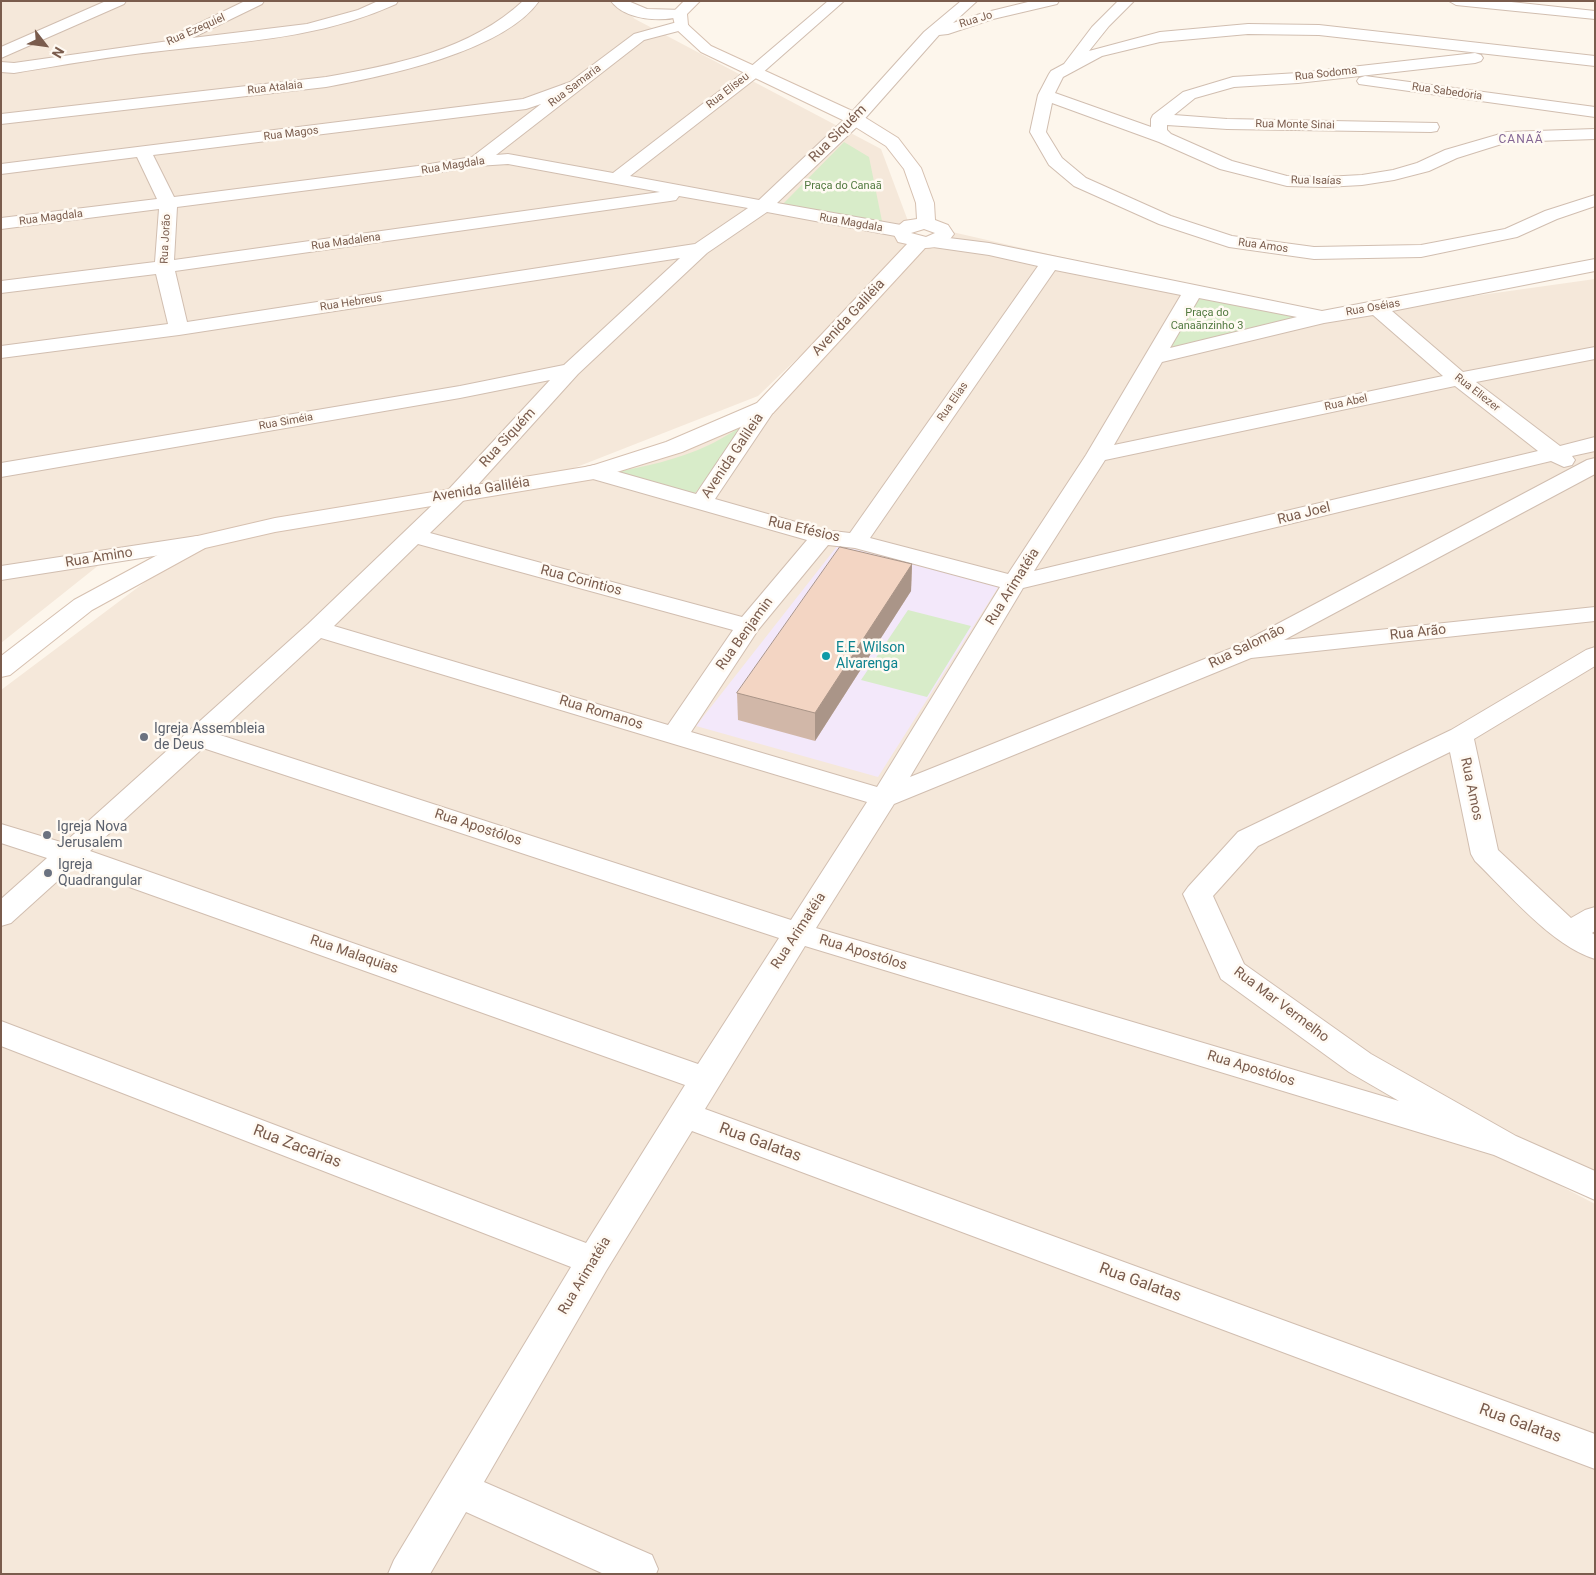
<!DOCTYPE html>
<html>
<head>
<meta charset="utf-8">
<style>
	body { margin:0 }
	#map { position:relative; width:1596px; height:1575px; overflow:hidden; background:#fdf6ec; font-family:Roboto,sans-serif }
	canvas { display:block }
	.frame { position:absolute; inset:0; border:2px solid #7a5c4d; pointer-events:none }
	.north { position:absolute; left:20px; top:20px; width:50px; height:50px; -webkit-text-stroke:4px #fffaf3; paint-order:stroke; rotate:120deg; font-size:14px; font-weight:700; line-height:20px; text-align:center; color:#7a5c4d }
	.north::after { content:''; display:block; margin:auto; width:18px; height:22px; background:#7a5c4d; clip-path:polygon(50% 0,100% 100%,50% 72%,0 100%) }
</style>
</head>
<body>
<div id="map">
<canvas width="1596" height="1575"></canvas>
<div class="frame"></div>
<div class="north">N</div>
</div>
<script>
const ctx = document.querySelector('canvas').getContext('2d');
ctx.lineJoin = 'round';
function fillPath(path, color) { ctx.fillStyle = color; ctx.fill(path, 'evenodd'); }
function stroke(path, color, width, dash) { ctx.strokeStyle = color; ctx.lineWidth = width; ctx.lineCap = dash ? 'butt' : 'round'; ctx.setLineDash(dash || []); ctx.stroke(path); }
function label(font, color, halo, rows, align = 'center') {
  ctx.font = font + ' Roboto,sans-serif'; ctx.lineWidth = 5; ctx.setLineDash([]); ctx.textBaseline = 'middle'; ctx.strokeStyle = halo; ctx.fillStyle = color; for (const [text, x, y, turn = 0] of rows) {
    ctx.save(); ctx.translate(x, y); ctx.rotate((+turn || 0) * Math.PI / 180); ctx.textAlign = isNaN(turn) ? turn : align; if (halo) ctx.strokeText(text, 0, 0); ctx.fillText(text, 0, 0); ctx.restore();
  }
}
fillPath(new Path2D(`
	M 1,1 L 615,1 L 635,19 L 881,149 L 908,221 L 920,241 L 758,396 L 564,472 L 119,549 L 1,643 Z
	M 939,229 L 1324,317 L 1595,279 L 1595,1195 L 1371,1086 L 1595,1204 L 1595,1574 L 1,1574 L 1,690 L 197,543 L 595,471 L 767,409 Z`), '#f5e8da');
fillPath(new Path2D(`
	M 838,545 L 999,586 L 878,777 L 696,726 Z`), '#f3e8fa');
fillPath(new Path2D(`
	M 844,142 L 869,157 L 883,226 L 783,204 Z
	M 1196,294 L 1309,317 L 1162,352 Z
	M 753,420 L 691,498 L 609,473 C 643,467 678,460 709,445 C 724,438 738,428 753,420 Z
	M 908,610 L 971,626 L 927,697 L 861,680 Z`), '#d8ecc9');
const minor = new Path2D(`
	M 106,1 L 126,1 L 124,4 L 1,58 L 1,47 Z
	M 245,1 L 264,1 L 262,4 L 192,38 L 307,24 L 358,10 L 378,1 L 398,1 L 396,4 C 318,39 245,41 161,51 C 112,56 63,65 14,73 L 1,72 L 1,62 L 14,63 L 176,40 L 174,37 L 177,34 Z
	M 523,1 L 539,1 C 503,52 385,76 326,87 L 1,124 L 1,114 L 326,77 C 394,65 471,50 523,1 Z
	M 611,1 L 628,1 L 647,9 L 684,10 L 686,13 L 684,16 C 662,22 626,21 611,1 Z
	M 828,1 L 844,1 L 760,75 L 630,176 L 759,200 L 849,115 L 924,32 L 961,1 L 977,1 L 953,23 L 983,13 L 1032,1 L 1059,1 L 1057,4 L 993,19 L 948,34 L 939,35 L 861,123 L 777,203 L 901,225 L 908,227 L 910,231 L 908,235 L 901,237 L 767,212 L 707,253 L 578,374 L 465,499 L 430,533 L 742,617 L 807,540 L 586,477 L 583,472 L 586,467 L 594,465 L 696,494 L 757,403 L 765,402 L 773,403 L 776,408 L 715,499 L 824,530 L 850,533 L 1038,266 L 989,255 L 926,246 L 924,242 L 926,238 L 933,236 L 989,243 L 1322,311 L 1595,259 L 1595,271 L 1392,311 L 1463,372 L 1595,347 L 1595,359 L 1476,382 L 1560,446 L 1595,437 L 1595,451 L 1572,456 L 1575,460 L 1572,465 L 1564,467 L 1551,461 L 1023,588 L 910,777 L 1232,648 L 1587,460 L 1595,458 L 1595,474 L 1284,640 L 1595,607 L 1595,621 L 1251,658 L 894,804 L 816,928 L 1399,1101 L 1349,1072 L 1221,979 L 1183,894 L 1188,887 L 1238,832 L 1451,730 L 1586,650 L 1595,647 L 1595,666 L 1474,739 L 1498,850 L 1571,918 L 1585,910 L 1595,907 L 1595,931 L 1592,933 L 1595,935 L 1595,959 C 1552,946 1507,892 1475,861 L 1471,854 L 1450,752 L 1258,846 L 1213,896 L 1244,964 L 1371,1054 L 1516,1136 L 1595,1171 L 1595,1200 L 1494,1155 L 805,946 L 705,1109 L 1595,1434 L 1595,1469 L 692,1131 L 606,1271 L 484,1482 L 652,1555 L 658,1569 L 656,1574 L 604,1574 L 466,1512 L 430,1574 L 388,1574 L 394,1560 L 571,1267 L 1,1046 L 1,1021 L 586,1243 L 685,1085 L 73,867 L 11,923 L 1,926 L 1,899 L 47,858 L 1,843 L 1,824 L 64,843 L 308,624 L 449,489 L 550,380 L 460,398 L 1,477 L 1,463 L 460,386 L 564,365 L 680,258 L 179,335 L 1,358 L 1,346 L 168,324 L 156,274 L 1,293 L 1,281 L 155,262 L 159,209 L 1,229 L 1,218 L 157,199 L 137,157 L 1,174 L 1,164 L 523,99 L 570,82 L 634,34 L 681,21 L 686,23 L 689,26 L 686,29 L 644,40 L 496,155 L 508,154 L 613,173 L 748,69 ZM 541,104 L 472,157 L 418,166 L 174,197 L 153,155 L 526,109 ZM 508,164 L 660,192 L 174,260 L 177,207 L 418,176 L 477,166 ZM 679,196 L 748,208 L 695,244 L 187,322 L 175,271 L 670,201 L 676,200 ZM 1055,270 L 1181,295 L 1086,455 L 1008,574 L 870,538 ZM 1199,298 L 1297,317 L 1170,348 ZM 1373,315 L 1443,376 L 1114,445 L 1162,362 L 1324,323 ZM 1455,386 L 1538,451 L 1034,571 L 1105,460 ZM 418,544 L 733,630 L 668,725 L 334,626 ZM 828,545 L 855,548 L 1000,587 L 877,787 L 691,732 L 758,630 ZM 321,638 L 867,802 L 791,920 L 217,734 ZM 203,748 L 779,938 L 698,1064 L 90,851 Z
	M 1118,1 L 1134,1 L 1109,26 L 1089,51 L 1160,32 L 1248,24 L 1319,25 L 1595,56 L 1595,66 L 1319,35 L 1248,34 L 1160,42 L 1102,56 L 1063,77 L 1055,93 L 1151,127 L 1151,119 L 1153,115 L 1183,92 L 1233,77 L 1298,73 L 1475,53 L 1481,55 L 1483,58 L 1481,61 L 1475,63 L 1298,83 L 1234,87 L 1195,98 L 1174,115 L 1227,119 L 1437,123 L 1439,127 L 1437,131 L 1431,132 L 1227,129 L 1167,125 L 1167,130 L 1171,134 L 1232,161 L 1287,176 L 1325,177 L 1362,175 L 1393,170 L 1417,163 L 1445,150 L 1507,132 L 1595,129 L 1595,139 L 1508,142 L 1457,158 L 1429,171 L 1394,180 L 1362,185 L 1325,187 L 1287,186 L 1220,169 L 1159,142 L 1052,103 L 1046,132 L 1062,158 L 1086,178 L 1171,216 L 1232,236 L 1314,247 L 1421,245 L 1505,229 L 1545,211 L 1595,195 L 1595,206 L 1557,219 L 1517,237 L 1421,257 L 1314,259 L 1229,247 L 1159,224 L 1074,186 L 1049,165 L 1030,132 L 1038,95 L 1049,74 L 1051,71 L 1064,64 L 1092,27 Z
	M 1449,1 L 1502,1 L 1595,11 L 1595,19 L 1456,5 Z
	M 1365,76 L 1595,107 L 1595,117 L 1359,84 L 1357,81 L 1359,78 Z
	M 197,536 L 205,538 L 209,543 L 205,548 L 1,580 L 1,566 Z`);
const secondary = new Path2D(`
	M 684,1 L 700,1 L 687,14 L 688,25 L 711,46 L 861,115 L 898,138 L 921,168 L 934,203 L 935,220 L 948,225 L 954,234 C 947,244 937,248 925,248 L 773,413 L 682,452 L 594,479 L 275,532 L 205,548 L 92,610 L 10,675 L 1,677 L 1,656 L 74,600 L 189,538 L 275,518 L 591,466 L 666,442 L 757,403 L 907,244 L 898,242 L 892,231 L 904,221 L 917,219 L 916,203 L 904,169 L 886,146 L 849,123 L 701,52 L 676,29 L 672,13 ZM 924,229 L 935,233 L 926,237 L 911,233 Z`);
stroke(minor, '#d1beb0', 2);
stroke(secondary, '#d6c0b0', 2);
fillPath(minor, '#fff');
fillPath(secondary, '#fff');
fillPath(new Path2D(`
	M 912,564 L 911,591 L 815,741 L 738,720 L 737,693 Z`), '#d1b7a8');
fillPath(new Path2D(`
	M 912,564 L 911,591 L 815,741 L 815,713 Z`), '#aa9588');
const building = new Path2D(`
	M 840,547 L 912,564 L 815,713 L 737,693 Z`);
fillPath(building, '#f3d5c3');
stroke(building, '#aa9588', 1);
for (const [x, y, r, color] of [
	[826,656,5,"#0f9aa8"],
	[144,737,5,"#6b7280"],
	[47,835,5,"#6b7280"],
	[48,873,5,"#6b7280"]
]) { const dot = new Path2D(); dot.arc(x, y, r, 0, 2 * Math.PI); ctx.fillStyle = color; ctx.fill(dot); stroke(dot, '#fffaf3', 2); }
label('11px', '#7a5c4d', '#fffaf3', [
	["Rua Jo",976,20,-17],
	["Rua Ezequiel",196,30,-24],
	["Rua Sodoma",1326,74,-6],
	["Rua Samaria",575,86,-37],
	["Rua Atalaia",275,88,-6],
	["Rua Eliseu",728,91,-38],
	["Rua Sabedoria",1447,92,8],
	["Rua Monte Sinai",1295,125,1],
	["Rua Magos",291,134,-7],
	["Rua Magdala",453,166,-9],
	["Rua Isaías",1316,181,1],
	["Rua Magdala",51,218,-7],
	["Rua Magdala",851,223,10],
	["Rua Jorão",166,239,-87],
	["Rua Madalena",346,242,-8],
	["Rua Amos",1263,246,8],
	["Rua Hebreus",351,303,-9],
	["Rua Oséias",1373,308,-10],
	["Rua Eliezer",1477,393,38],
	["Rua Elias",953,402,-55],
	["Rua Abel",1346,403,-12],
	["Rua Siméia",286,422,-10]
]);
label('11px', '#537a41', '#fffaf3', [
	["Praça do Canaã",843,186],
	["Praça do",1207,313],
	["Canaãnzinho 3",1207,326]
]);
ctx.letterSpacing = '1px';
label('12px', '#846695', '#fffaf3', [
	["CANAÃ",1521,140]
]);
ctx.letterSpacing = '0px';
label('14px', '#7a5c4d', '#fffaf3', [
	["Rua Siquém",838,134,-45],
	["Avenida Galiléia",849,318,-47],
	["Rua Siquém",508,438,-47],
	["Avenida Galileia",733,456,-56],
	["Avenida Galiléia",481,490,-9],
	["Rua Joel",1304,514,-14],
	["Rua Efésios",804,530,13],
	["Rua Amino",99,558,-9],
	["Rua Corintios",581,581,15],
	["Rua Arimatéia",1013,587,-58],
	["Rua Arão",1418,633,-6],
	["Rua Benjamin",745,634,-54],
	["Rua Salomão",1247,647,-26],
	["Rua Romanos",601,713,17],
	["Rua Amos",1471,789,78],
	["Rua Apostólos",478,828,18],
	["Rua Arimatéia",799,931,-57],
	["Rua Apostólos",863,953,17],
	["Rua Malaquias",354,955,19],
	["Rua Mar Vermelho",1281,1005,37],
	["Rua Apostólos",1251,1069,17],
	["Rua Arimatéia",585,1276,-59]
]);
label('14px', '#0d838f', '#fffaf3', [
	["E.E. Wilson",836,648],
	["Alvarenga",836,664]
], 'left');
label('14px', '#5b616d', '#fffaf3', [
	["Igreja Assembleia",154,729],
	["de Deus",154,745],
	["Igreja Nova",57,827],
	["Jerusalem",57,843],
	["Igreja",58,865],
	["Quadrangular",58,881]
], 'left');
label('16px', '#7a5c4d', '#fffaf3', [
	["Rua Galatas",760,1143,20],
	["Rua Zacarias",297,1147,21],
	["Rua Galatas",1140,1283,20],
	["Rua Galatas",1520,1424,20]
]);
</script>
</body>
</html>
